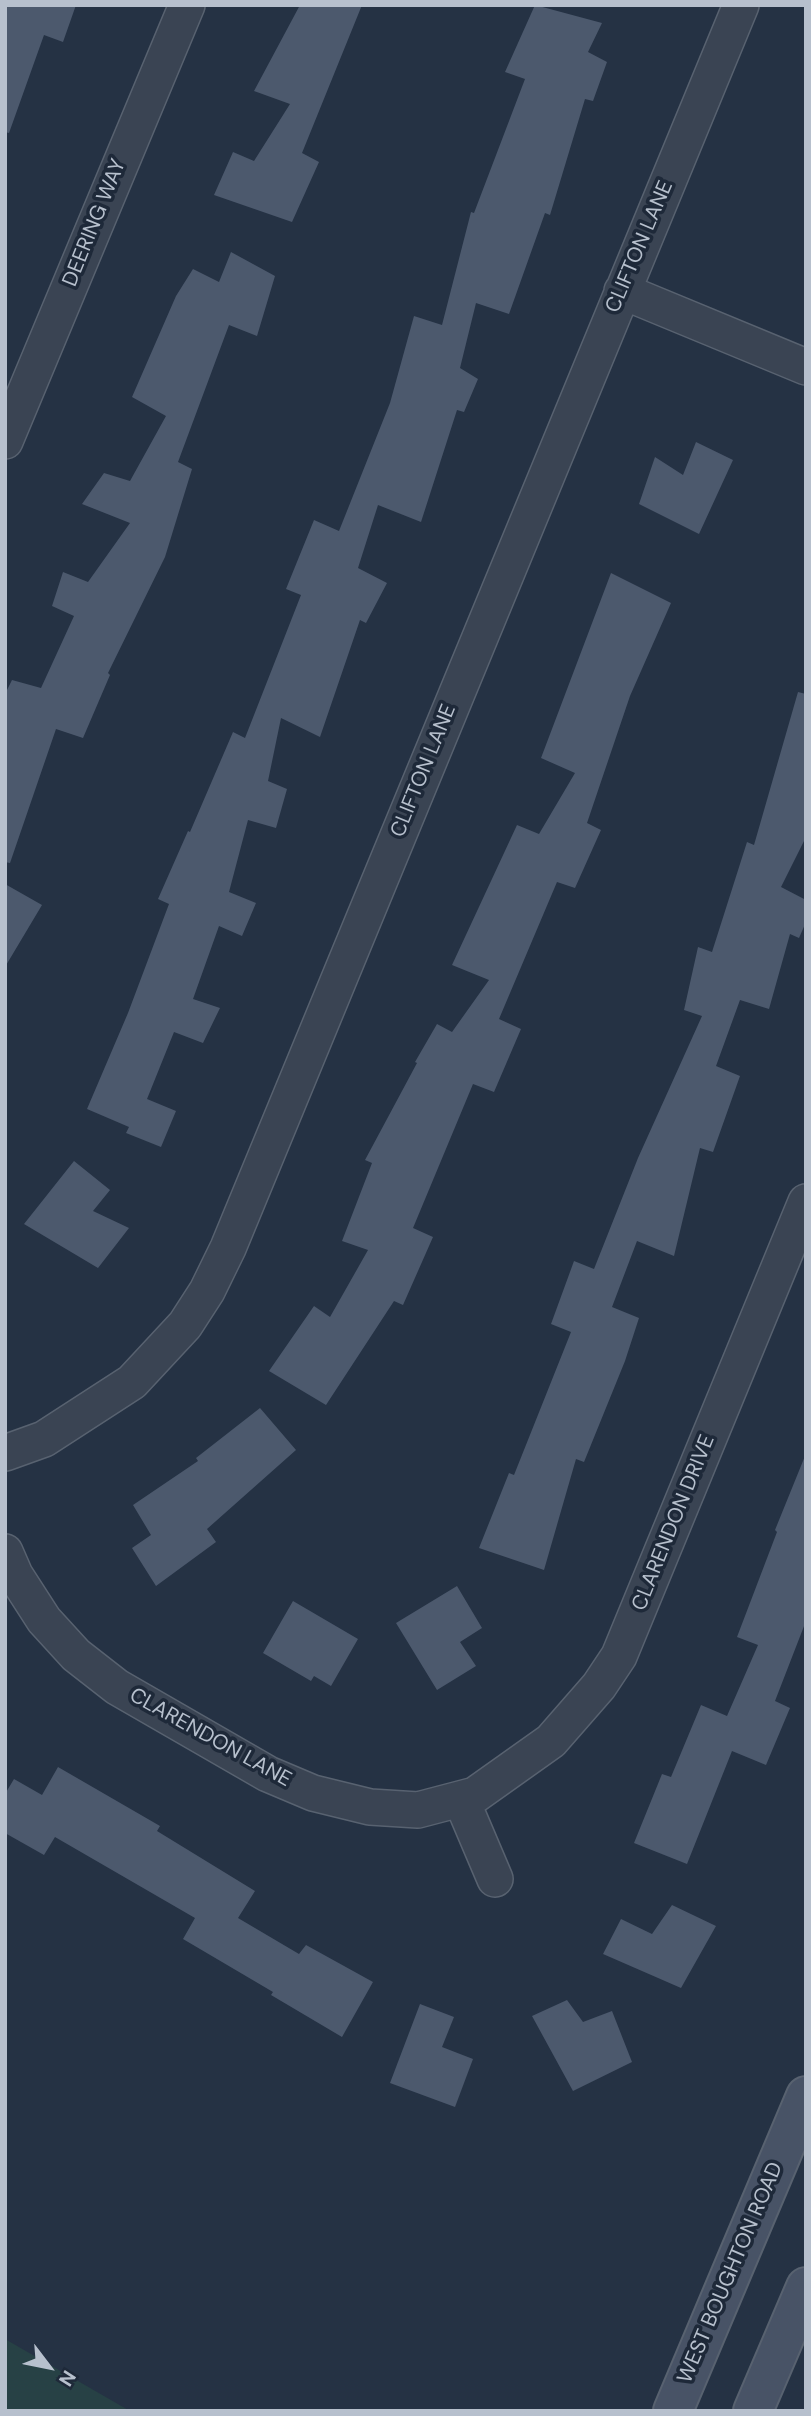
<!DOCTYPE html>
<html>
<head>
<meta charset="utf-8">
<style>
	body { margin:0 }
	#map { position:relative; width:811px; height:2416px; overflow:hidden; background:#253244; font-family:"DM Sans",sans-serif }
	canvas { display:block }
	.frame { position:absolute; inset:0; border:7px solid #b7c0cd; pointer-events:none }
	.north { position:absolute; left:14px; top:2332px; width:70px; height:70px; -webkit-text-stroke:5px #1e2939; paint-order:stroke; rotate:122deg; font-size:19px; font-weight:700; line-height:28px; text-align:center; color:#b7c0cd }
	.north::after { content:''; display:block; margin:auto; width:24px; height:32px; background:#b7c0cd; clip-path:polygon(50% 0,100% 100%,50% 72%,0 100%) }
</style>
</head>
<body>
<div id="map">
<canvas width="811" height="2416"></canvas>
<div class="frame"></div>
<div class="north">N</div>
</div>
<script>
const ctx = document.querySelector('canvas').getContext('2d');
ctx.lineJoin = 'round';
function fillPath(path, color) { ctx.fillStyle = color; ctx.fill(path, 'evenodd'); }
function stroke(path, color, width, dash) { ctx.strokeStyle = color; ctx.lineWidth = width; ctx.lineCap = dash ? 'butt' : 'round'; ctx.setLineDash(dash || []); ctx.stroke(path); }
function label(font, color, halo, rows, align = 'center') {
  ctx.font = font + ' "DM Sans",sans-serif'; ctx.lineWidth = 7; ctx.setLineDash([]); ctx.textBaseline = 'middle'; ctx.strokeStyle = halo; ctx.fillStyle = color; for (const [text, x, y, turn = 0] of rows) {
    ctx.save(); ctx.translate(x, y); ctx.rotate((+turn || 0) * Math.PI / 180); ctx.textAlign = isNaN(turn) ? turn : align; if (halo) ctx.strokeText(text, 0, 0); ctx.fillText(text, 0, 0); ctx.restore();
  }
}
fillPath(new Path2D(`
	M 5,2339 L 130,2411 L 5,2411 Z`), '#274145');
fillPath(new Path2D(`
	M 5,5 L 76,5 L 63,42 L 44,35 L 9,133 L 5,132 Z
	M 300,5 L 362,5 L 302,153 L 319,162 L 292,222 L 214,195 L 233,152 L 254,161 L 290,104 L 254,91 Z
	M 535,5 L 602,23 L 588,52 L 607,62 L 593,101 L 585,99 L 550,215 L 545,213 L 509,314 L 476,303 L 460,368 L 478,379 L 464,412 L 457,410 L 421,522 L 378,505 L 358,568 L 387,583 L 366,623 L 360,620 L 320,737 L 281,718 L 268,781 L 287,789 L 276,828 L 248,820 L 229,892 L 256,903 L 242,936 L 219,926 L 193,999 L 220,1008 L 203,1043 L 174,1032 L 147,1099 L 176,1111 L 161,1147 L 126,1133 L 129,1127 L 87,1109 L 128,1013 L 169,904 L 158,899 L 188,831 L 190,832 L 233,732 L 245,738 L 301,595 L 286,589 L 314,520 L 339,531 L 390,403 L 414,316 L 442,325 L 471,212 L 474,213 L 525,79 L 505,72 Z
	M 231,252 L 275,276 L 257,336 L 229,325 L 178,462 L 192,469 L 165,557 L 108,673 L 110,675 L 83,738 L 56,729 L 10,863 L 5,862 L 5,694 L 12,680 L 41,688 L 74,616 L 52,606 L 63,572 L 88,582 L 130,523 L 82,504 L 104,473 L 130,481 L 166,416 L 132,397 L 176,296 L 193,269 L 219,282 Z
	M 696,442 L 733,460 L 699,534 L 639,504 L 655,457 L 683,475 Z
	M 611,573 L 671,603 L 630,696 L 587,823 L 601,830 L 575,888 L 557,882 L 499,1019 L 521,1029 L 494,1092 L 473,1084 L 413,1228 L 433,1237 L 403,1305 L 394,1301 L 326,1405 L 269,1371 L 314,1306 L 330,1317 L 368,1250 L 342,1241 L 372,1163 L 365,1160 L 417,1063 L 415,1062 L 437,1024 L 452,1032 L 489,980 L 452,965 L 517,825 L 539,834 L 575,773 L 541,758 Z
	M 798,692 L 806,694 L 806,837 L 781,887 L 806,900 L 806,922 L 799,938 L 790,934 L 769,1009 L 740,1000 L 716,1066 L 740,1076 L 713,1152 L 700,1148 L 674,1256 L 637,1241 L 612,1307 L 639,1318 L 625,1361 L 584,1462 L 576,1459 L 544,1570 L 479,1548 L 509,1473 L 514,1475 L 571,1332 L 551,1324 L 574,1261 L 594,1269 L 638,1158 L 702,1016 L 684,1010 L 698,947 L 712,952 L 747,842 L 754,845 Z
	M 5,884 L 42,905 L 5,967 Z
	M 74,1161 L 110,1190 L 93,1211 L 129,1228 L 98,1268 L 24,1224 Z
	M 260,1408 L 296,1450 L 207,1529 L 216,1542 L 156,1586 L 132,1548 L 151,1535 L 133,1505 L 198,1461 L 196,1458 Z
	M 805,1456 L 806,1621 L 775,1701 L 790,1708 L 766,1765 L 732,1751 L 687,1864 L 634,1843 L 662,1774 L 671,1777 L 701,1705 L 727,1716 L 758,1645 L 737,1637 L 777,1532 L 775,1530 Z
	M 457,1586 L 482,1628 L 460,1642 L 476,1666 L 437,1690 L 396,1623 Z
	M 293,1601 L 358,1639 L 331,1686 L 314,1676 L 311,1681 L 263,1653 Z
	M 58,1767 L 160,1826 L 157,1831 L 255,1891 L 238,1918 L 299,1954 L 306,1945 L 373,1982 L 342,2037 L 271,1995 L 273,1992 L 183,1939 L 195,1918 L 55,1837 L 44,1855 L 5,1833 L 5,1794 L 14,1779 L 42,1795 Z
	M 672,1905 L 716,1926 L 681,1988 L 603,1954 L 621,1919 L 652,1934 Z
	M 567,2000 L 583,2022 L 612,2011 L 632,2062 L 573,2091 L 532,2016 Z
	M 420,2004 L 454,2017 L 442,2047 L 473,2059 L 455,2107 L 390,2083 Z`), '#4c596d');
const minor = new Path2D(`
	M 622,291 L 806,367
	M 5,441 L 187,5
	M 5,1453 L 44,1439 L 132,1382 L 185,1325 L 207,1291 L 228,1248 L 741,5
	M 5,1552 L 15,1575 L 44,1620 L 76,1655 L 117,1687 L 268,1774 L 313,1793 L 370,1807 L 418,1810 L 475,1795 L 551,1741 L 599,1686 L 619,1656 L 806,1202
	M 461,1799 L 495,1879`);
const secondary = new Path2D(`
	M 673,2411 L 806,2096
	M 753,2411 L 806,2287`);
stroke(minor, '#586270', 38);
stroke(secondary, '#586270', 42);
stroke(minor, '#3a4453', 35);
stroke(secondary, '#485366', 38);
label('21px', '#b7c0cd', '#1e2939', [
	["DEERING WAY",95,223,-68],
	["CLIFTON LANE",640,247,-67],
	["CLIFTON LANE",424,771,-68],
	["CLARENDON DRIVE",674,1523,-68],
	["CLARENDON LANE",210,1738,29],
	["WEST BOUGHTON ROAD",731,2273,-67]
]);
</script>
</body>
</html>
